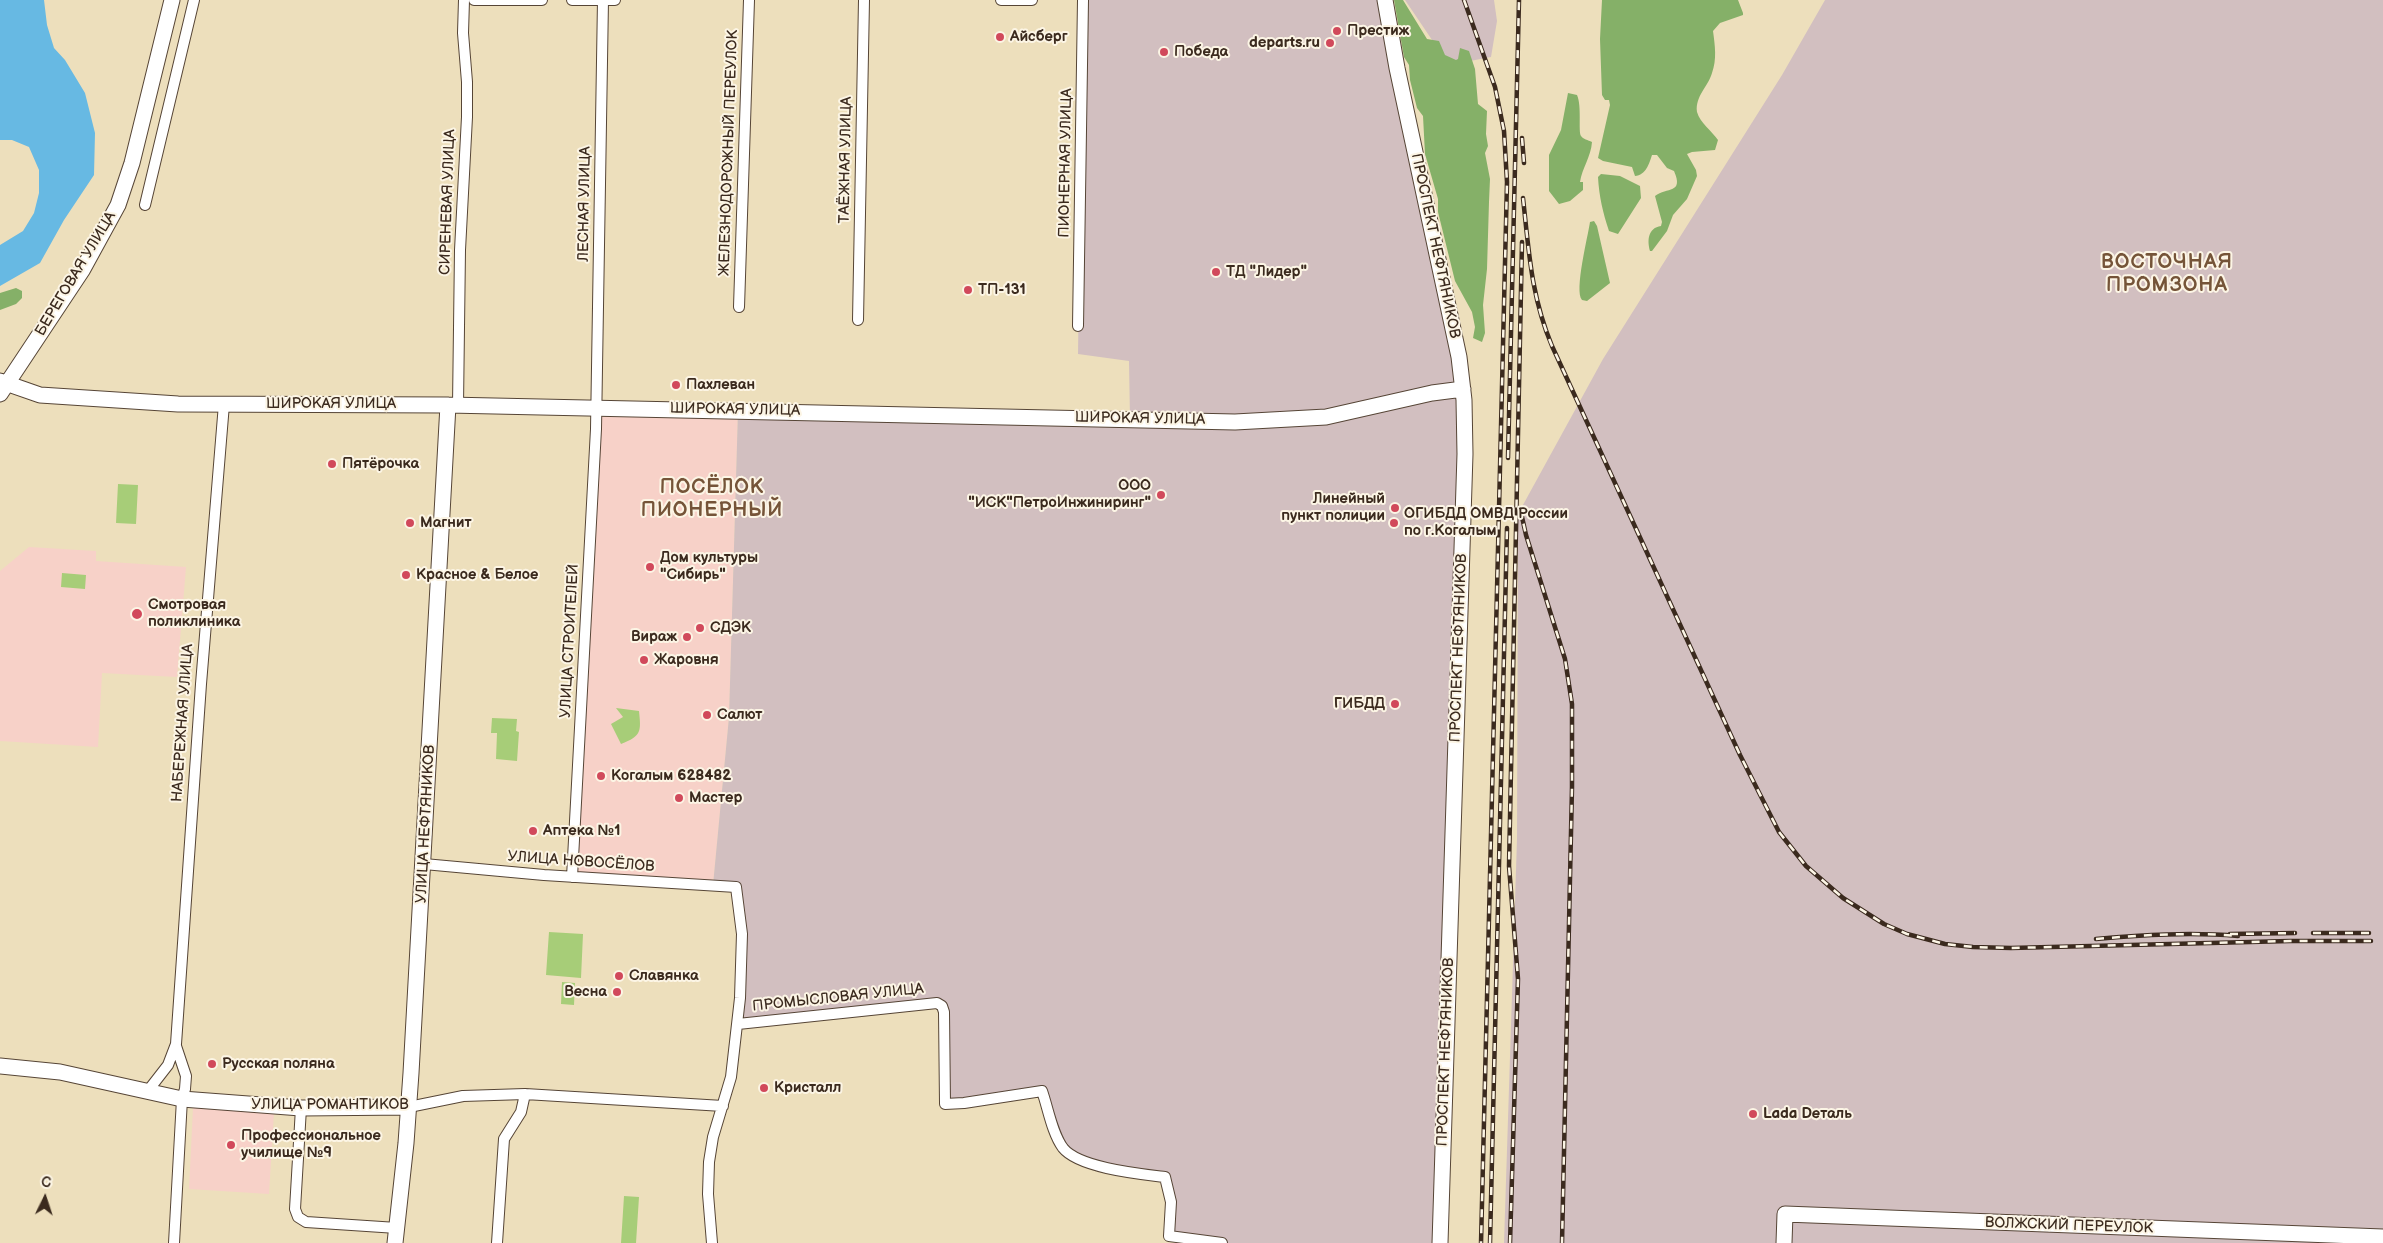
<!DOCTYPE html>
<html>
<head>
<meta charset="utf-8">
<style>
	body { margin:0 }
	#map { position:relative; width:2383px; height:1243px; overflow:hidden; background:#eddfbc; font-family:"Balsamiq Sans",sans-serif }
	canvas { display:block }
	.north { position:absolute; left:20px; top:1173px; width:50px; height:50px; -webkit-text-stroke:4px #fcf5e5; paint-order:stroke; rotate:4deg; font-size:14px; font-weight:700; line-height:20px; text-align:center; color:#3b2a1e }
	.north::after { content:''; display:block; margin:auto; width:18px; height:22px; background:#3b2a1e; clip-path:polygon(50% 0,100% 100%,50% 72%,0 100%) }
</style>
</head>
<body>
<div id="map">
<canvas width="2383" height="1243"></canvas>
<div class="north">С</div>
</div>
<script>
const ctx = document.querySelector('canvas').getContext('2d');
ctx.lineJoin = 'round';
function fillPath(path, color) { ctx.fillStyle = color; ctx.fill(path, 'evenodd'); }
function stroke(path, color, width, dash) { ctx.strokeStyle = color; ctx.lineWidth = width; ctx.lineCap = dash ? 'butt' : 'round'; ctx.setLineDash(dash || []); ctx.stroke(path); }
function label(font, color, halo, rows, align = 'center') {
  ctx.font = font + ' "Balsamiq Sans",sans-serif'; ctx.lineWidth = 4; ctx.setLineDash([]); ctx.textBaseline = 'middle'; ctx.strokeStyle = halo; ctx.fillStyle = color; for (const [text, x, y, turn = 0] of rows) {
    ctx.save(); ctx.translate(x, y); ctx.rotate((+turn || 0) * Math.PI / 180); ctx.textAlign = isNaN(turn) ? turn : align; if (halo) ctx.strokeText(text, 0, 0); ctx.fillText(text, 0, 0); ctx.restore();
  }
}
fillPath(new Path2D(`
	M 597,408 L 738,410 L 729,717 L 713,885 L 572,877 Z
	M 29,547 L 96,551 L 96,561 L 186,567 L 177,677 L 102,673 L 98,747 L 0,741 L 0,571 Z
	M 193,1108 L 274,1112 L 269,1194 L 189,1189 Z`), '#f7d1c8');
fillPath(new Path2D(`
	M 1083,0 L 1385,0 L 1461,375 L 1440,1243 L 1222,1243 L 1169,1236 L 1165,1177 L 1069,1154 L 1042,1091 L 945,1104 L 942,1006 L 738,1024 L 740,998 L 736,887 L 713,885 L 729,717 L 738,410 L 1130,419 L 1129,361 L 1078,354 Z
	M 1405,0 L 1494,0 L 1497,21 L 1491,57 L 1449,65 Z
	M 1825,0 L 2383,0 L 2383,1243 L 1504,1243 L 1517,839 L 1518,514 L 1603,359 L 1782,75 Z`), '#d2bfc0');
fillPath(new Path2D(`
	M 118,484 L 138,485 L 136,524 L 116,523 Z
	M 62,573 L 86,575 L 85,589 L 61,587 Z
	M 616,708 L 639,711 C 641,731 642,736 621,744 L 611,724 L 623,717 Z
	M 492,718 L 517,719 L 516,731 L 519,732 L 517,761 L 496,759 L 497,733 L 491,733 Z
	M 549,932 L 583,934 L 581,978 L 546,975 Z
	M 562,982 L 575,983 L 574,1005 L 561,1004 Z
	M 624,1196 L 639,1197 L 636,1243 L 621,1243 Z`), '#a7cd78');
fillPath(new Path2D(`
	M 1394,0 L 1403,0 L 1427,39 L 1439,41 L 1445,55 L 1456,60 L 1458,59 L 1460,48 L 1469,51 L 1475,69 L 1478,104 L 1487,111 L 1486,134 L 1488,146 L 1485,153 L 1490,179 L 1489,202 L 1487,269 L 1483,305 L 1485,333 L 1482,342 L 1473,338 L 1475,327 L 1472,312 L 1455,281 L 1438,212 L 1438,199 L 1425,154 L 1423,116 L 1417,108 L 1410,80 L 1409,65 L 1404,57 Z
	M 1602,0 L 1738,0 L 1743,13 L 1743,15 L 1720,23 L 1713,31 C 1715,46 1717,59 1712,73 C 1708,87 1695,96 1697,112 C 1700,123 1712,131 1718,140 L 1715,150 L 1692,152 L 1687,154 L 1696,170 L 1697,176 L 1687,199 L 1673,215 L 1667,231 L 1652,251 L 1650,251 C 1647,240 1648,228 1661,226 L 1662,222 L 1655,196 C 1667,187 1684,194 1674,171 L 1667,168 L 1657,155 L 1652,155 C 1649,164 1646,175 1635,176 L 1632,167 L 1603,161 L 1598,158 L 1610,105 L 1609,100 L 1605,100 L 1602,95 L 1600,39 Z
	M 1568,93 L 1577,95 C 1582,106 1578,132 1581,136 C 1583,139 1588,140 1592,142 C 1591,157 1582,168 1580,182 L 1583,182 L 1583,190 L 1570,201 L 1559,204 L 1549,191 L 1549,155 L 1561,130 Z
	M 1601,174 L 1620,176 L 1640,186 L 1641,198 L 1618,234 L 1609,231 C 1603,213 1599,196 1598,177 Z
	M 1594,221 L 1597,226 L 1610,283 L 1587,301 L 1582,300 C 1574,291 1588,236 1590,222 Z
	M 16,288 L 22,291 L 22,298 L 16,304 L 0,310 L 0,293 Z`), '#85b068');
fillPath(new Path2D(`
	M 0,0 L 44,0 L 47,25 L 54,48 L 65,60 L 85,93 L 95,133 L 94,175 L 64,220 L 40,263 L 0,286 L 0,245 L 23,231 L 34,213 L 39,193 L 39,170 L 29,147 L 12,140 L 0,140 Z`), '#67b9e3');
const street = new Path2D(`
	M 474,0 L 542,0
	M 572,0 L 615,0
	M 1001,0 L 1032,0
	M 145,205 L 194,0
	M 739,307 L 749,0
	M 858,320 L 864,0
	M 1078,326 L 1083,0
	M 458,405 L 460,250 L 467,117 L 467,82 L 463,33 L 464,0
	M 424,864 L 544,875 L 736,887 L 742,934 L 740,998 L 731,1077 L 713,1137 L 709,1162 L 708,1194 L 712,1243
	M 572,877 L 596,429 L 603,0
	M 738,1024 L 937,1003 L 942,1006 L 944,1012 L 945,1104 L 964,1103 L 1042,1091 C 1048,1108 1052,1133 1063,1148 C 1079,1168 1140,1174 1165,1177 L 1171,1202 L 1169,1236 L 1222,1243
	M 147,1092 L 168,1065 L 176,1044 L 201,684 L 224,404
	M 409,1107 L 463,1096 L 525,1094 L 723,1106
	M 301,1108 L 295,1209 L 298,1217 L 306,1222 L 397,1228
	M 174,1243 L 182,1099 L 185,1089 L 186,1076 L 176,1046
	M 497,1243 L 504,1139 L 521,1112 L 525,1094`);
const secondary = new Path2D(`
	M 1385,0 L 1397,68 L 1459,357 L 1464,400 L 1465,454 L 1440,1243
	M 0,381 L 40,395 L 178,404 L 448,405 L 1235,422 L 1326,417 L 1432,393 L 1463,389
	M 0,394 L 83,269 L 118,205 L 132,163 L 172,0
	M 0,1066 L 60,1072 L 182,1099 L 301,1108 L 409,1107
	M 395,1243 L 406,1143 L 411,1073 L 448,405
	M 1784,1243 L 1785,1214 L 2383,1237`);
stroke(street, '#564536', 12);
stroke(secondary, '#564536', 17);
stroke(street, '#fff', 10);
stroke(secondary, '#fff', 15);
const rail = new Path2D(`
	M 1464,0 L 1495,87 L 1504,131 L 1507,182 L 1481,1243
	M 1522,138 L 1524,163
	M 1523,198 C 1529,252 1531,296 1552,346 L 1740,755 L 1779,832 L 1806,866 L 1843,898 L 1884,924 L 1907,934 L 1945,944 L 1973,947 L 2011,948 L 2290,941 L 2371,941
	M 1508,458 L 1519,0
	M 1520,508 L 1526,535 L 1565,659 L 1572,704 L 1572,787 L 1562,1243
	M 2313,933 L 2369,933
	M 2230,934 L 2295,933
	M 2096,939 C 2143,935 2190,932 2238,936
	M 1490,1243 L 1507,528
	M 1510,1243 L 1518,979 L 1509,866 L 1522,242`);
stroke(rail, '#3b2a1e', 4.5);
stroke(rail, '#fcf5e5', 2.5, [8]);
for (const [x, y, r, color] of [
	[1337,31,5,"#d1495b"],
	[1000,37,5,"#d1495b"],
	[1330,43,5,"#d1495b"],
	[1164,52,5,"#d1495b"],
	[1216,272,5,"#d1495b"],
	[968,290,5,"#d1495b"],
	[676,385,5,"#d1495b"],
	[332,464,5,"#d1495b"],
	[1161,495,5,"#d1495b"],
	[1395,508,5,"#d1495b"],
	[410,523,5,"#d1495b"],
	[1394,523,5,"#d1495b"],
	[650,567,5,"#d1495b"],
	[406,575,5,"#d1495b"],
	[137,614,6,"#d1495b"],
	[700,628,5,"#d1495b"],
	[687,637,5,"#d1495b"],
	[644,660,5,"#d1495b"],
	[1395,704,5,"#d1495b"],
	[707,715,5,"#d1495b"],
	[601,776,5,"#d1495b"],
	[679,798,5,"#d1495b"],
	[533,831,5,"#d1495b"],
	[619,976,5,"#d1495b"],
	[617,992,5,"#d1495b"],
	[212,1064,5,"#d1495b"],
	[764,1088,5,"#d1495b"],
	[1753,1114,5,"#d1495b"],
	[231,1145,5,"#d1495b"]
]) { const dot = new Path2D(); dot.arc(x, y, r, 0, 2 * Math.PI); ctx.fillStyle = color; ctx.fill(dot); stroke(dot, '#fcf5e5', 2); }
label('bold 15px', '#3b2a1e', '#fcf5e5', [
	["Престиж",1347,31],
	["Айсберг",1010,37],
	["departs.ru",1320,43,"right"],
	["Победа",1174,52],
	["ТД \"Лидер\"",1226,272],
	["ТП-131",978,290],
	["Пахлеван",686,385],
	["Пятёрочка",342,464],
	["ООО",1151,486,"right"],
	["\"ИСК\"ПетроИнжиниринг\"",1151,503,"right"],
	["Линейный",1385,499,"right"],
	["пункт полиции",1385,516,"right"],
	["ОГИБДД ОМВД России",1404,514],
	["по г.Когалым",1404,531],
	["Магнит",420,523],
	["Дом культуры",660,558],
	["\"Сибирь\"",660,575],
	["Красное & Белое",416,575],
	["Смотровая",148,605],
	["поликлиника",148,622],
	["СДЭК",710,628],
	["Вираж",677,637,"right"],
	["Жаровня",654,660],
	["ГИБДД",1385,704,"right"],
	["Салют",717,715],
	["Когалым 628482",611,776],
	["Мастер",689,798],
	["Аптека №1",543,831],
	["Славянка",629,976],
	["Весна",607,992,"right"],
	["Русская поляна",222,1064],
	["Кристалл",774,1088],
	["Lada Dеталь",1763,1114],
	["Профессиональное",241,1136],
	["училище №9",241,1153]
], 'left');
label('15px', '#3b2a1e', '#fcf5e5', [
	["ЖЕЛЕЗНОДОРОЖНЫЙ ПЕРЕУЛОК",729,153,-88],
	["ТАЁЖНАЯ УЛИЦА",846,160,-89],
	["ПИОНЕРНАЯ УЛИЦА",1066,163,-89],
	["СИРЕНЕВАЯ УЛИЦА",448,202,-88],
	["ЛЕСНАЯ УЛИЦА",585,204,-89],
	["ПРОСПЕКТ НЕФТЯНИКОВ",1435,246,78],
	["БЕРЕГОВАЯ УЛИЦА",76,274,-59],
	["ШИРОКАЯ УЛИЦА",331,404],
	["ШИРОКАЯ УЛИЦА",735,410,1],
	["ШИРОКАЯ УЛИЦА",1140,419,1],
	["УЛИЦА СТРОИТЕЛЕЙ",570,641,-87],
	["ПРОСПЕКТ НЕФТЯНИКОВ",1459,648,-88],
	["НАБЕРЕЖНАЯ УЛИЦА",183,723,-86],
	["УЛИЦА НЕФТЯНИКОВ",426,824,-87],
	["УЛИЦА НОВОСЁЛОВ",581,862,4],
	["ПРОМЫСЛОВАЯ УЛИЦА",838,998,-6],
	["ПРОСПЕКТ НЕФТЯНИКОВ",1446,1052,-88],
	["УЛИЦА РОМАНТИКОВ",330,1105],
	["ВОЛЖСКИЙ ПЕРЕУЛОК",2069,1226,2]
]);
ctx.letterSpacing = '1px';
label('bold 20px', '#755438', '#fcf5e5', [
	["ВОСТОЧНАЯ",2167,263],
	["ПРОМЗОНА",2167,286],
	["ПОСЁЛОК",712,488],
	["ПИОНЕРНЫЙ",712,511]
]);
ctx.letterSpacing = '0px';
</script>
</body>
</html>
